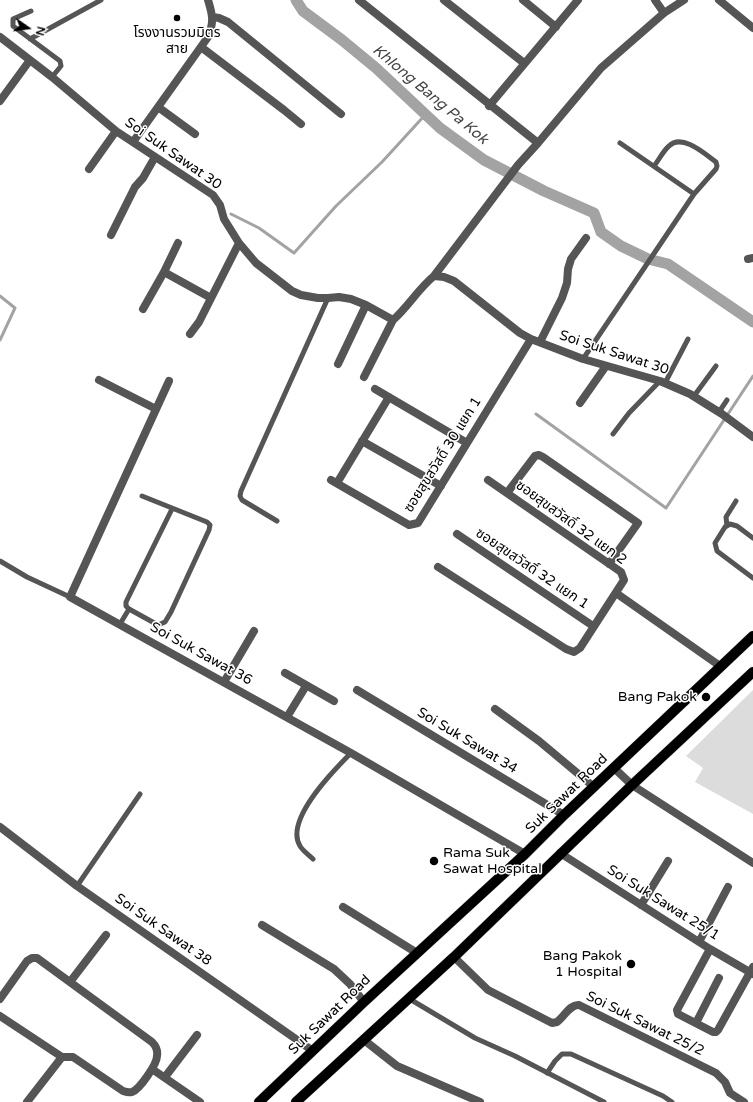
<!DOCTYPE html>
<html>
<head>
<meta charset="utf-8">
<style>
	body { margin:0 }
	#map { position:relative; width:753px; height:1102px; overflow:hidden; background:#fff; font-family:"Varela Round",sans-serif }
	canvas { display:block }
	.north { position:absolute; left:8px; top:8px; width:40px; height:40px; -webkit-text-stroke:3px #fff; paint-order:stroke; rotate:104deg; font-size:11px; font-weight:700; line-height:16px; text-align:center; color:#000 }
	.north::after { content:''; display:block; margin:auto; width:14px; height:18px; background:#000; clip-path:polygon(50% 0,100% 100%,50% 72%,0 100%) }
</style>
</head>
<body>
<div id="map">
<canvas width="753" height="1102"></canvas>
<div class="north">N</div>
</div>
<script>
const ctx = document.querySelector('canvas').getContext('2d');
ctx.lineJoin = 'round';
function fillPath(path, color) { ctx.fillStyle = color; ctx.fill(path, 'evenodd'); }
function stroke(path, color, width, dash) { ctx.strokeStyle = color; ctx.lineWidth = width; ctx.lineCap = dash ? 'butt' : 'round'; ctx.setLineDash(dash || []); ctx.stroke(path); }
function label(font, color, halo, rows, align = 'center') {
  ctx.font = font + ' "Varela Round","Noto Sans Thai",sans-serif'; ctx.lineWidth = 3; ctx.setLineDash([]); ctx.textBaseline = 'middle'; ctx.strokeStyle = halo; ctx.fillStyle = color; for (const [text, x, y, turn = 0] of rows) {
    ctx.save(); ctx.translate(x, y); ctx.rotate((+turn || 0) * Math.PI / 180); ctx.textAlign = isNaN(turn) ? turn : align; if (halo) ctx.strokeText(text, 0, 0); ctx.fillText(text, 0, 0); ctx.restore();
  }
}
fillPath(new Path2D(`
	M 753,690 L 753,814 L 695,782 L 703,768 L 686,756 Z`), '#dcdcdc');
stroke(new Path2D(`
	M 231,214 L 259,228 L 294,253 L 336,206 L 382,162 L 425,115
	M 0,296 L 15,308 L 0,340
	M 536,414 L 666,508 L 753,376`), '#a3a3a3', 3);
stroke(new Path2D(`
	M 296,0 L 303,11 L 342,40 L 376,68 L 440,128 L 484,160 L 544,191 L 594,213 L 601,232 L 621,246 L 648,259 L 668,264 L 753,322`), '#a3a3a3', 11);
const primary = new Path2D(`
	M 259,1102 L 364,1002 L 525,854 L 564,815 L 753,636
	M 296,1102 L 454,957 L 632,785 L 753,672`);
stroke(primary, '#dbdbdb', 11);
stroke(new Path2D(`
	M 31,11 L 13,19 L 13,26 L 60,61 L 61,66 L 52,77
	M 30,39 L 101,0
	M 620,143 L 694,194
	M 583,359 L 694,194 L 716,169 L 717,166 L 716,162 C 705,154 682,133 669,146 C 663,151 659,160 654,166
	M 665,383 L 688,339
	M 694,396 L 716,366
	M 719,412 L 727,400
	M 613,434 L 629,413 L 660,381
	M 277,521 L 242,500 L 240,496 L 241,491 L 328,298
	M 727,526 L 726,517 L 736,501
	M 753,538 L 737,526 L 730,524 L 725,527 L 715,543 L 717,551 L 753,578
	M 0,561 L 27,577 L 70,597
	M 129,609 L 126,606 L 126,602 L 172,509
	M 120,624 L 129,609 L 158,625 L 165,622 L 171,612 L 209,530 L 210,525 L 207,522 L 142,496
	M 313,859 C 309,855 303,851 300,846 C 284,820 334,770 351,753
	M 77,886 L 140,794
	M 408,998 L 475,1038 L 515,1056 L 604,1102
	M 547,1073 L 555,1061 L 562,1054 L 571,1054 L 663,1096 L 672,1102`), '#555', 5);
stroke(new Path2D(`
	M 359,0 L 538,143
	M 444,0 L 524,63
	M 523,0 L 556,27
	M 655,0 L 664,13
	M 719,0 L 753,28
	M 213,17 L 219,18 L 228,22 L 341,114
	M 0,37 L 52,77 L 116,131 L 213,195 L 220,205 L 224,219 L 239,243 L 256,263 L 292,291 L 301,295 L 318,298 L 328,298 L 339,297 L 351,299 L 366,305 L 393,320 C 408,307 418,289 434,276 L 444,277 L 454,281 L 520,333 L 531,339 L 583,359 L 660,381 L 690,394 L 722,414 L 753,437
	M 201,47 L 284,110 L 301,124
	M 0,101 L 30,60
	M 489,106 L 578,0
	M 158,107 L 195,134
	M 133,142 L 208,37 C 214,22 213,16 208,0
	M 89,169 L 116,131
	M 111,235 L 135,187 L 143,178 L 155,157
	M 178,243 L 164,272 L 211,298
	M 748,259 L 753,258
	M 434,276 L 518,165 L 538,143 L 601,68 L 664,13 L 684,0
	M 143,309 L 164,272
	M 190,334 L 199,322 L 239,243
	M 540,342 L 562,298 L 567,283 L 568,269 L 571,259 L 586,238
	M 338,364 L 366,305
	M 364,377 L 393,320
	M 99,380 L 156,409
	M 169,381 L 70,597 L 351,753 L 525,854
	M 375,389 L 467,443
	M 580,403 L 606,366
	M 362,441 L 441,486
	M 331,480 L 409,525 L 418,523 L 531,339
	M 337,483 L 389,397
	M 507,493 L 535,456 L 539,455 L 543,457 L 638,523 L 609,564
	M 457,534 L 593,626
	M 438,567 L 566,649 L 574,652 L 580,648 L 624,580 L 621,572 L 488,480
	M 616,593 L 720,666
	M 285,673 L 334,701
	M 224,682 L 254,631
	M 357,690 L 564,815
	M 495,709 L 539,741 L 594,787
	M 287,717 L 306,686
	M 614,768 L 632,785 L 753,863
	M 0,827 L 77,886 L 313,1051
	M 560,853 L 710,949 L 753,974
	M 641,905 L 668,861
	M 343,907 L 417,953
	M 262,925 L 334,969 L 350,984 L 364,1002
	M 699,942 L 728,887
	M 710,949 L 677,1010 L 678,1014 L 713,1032 L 716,1032 L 718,1030 L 753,967
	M 454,957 L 488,990 L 552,1023 L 557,1022 C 564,1017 570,1004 579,1005 L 716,1073 L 725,1082 L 730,1093 L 744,1102
	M 70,982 L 106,935
	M 0,999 L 27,961 L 32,958 L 37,958 L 152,1042 C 156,1046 158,1050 157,1056 C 157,1064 140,1089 132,1092 C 129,1093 126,1092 123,1091 L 73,1057 L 62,1057 L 0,1016
	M 696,1023 L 719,978
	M 364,1040 L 397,1066 L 480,1102
	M 152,1069 L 200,1102
	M 165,1077 L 197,1035
	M 27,1102 L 62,1057`), '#555', 8);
stroke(primary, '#000', 10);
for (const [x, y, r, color] of [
	[177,18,4,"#000"],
	[706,697,5,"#000"],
	[434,861,5,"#000"],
	[631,964,5,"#000"]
]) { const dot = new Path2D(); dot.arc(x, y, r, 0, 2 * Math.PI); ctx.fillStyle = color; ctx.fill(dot); stroke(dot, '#fff', 1.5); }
label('14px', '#000', '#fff', [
	["โรงงานรวมมิตร",177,33,"center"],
	["สาย",177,49,"center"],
	["Bang Pakok",697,697],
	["Rama Suk",443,853,"left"],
	["Sawat Hospital",443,869,"left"],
	["Bang Pakok",622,956],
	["1 Hospital",622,972]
], 'right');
label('14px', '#000', '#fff', [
	["Soi Suk Sawat 30",173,154,35],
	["Soi Suk Sawat 30",614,353,18],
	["ซอยสุขสวัสดิ์ 30 แยก 1",443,455,-58],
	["ซอยสุขสวัสดิ์ 32 แยก 2",571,523,36],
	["ซอยสุขสวัสดิ์ 32 แยก 1",532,569,34],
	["Soi Suk Sawat 36",201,654,29],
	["Soi Suk Sawat 34",467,741,31],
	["Suk Sawat Road",567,794,-44],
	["Soi Suk Sawat 25/1",663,903,32],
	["Soi Suk Sawat 38",163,930,35],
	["Suk Sawat Road",330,1015,-44],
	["Soi Suk Sawat 25/2",645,1024,26]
]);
label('italic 15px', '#444', '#fff', [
	["Khlong Bang Pa Kok",430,95,40]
]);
</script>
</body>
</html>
